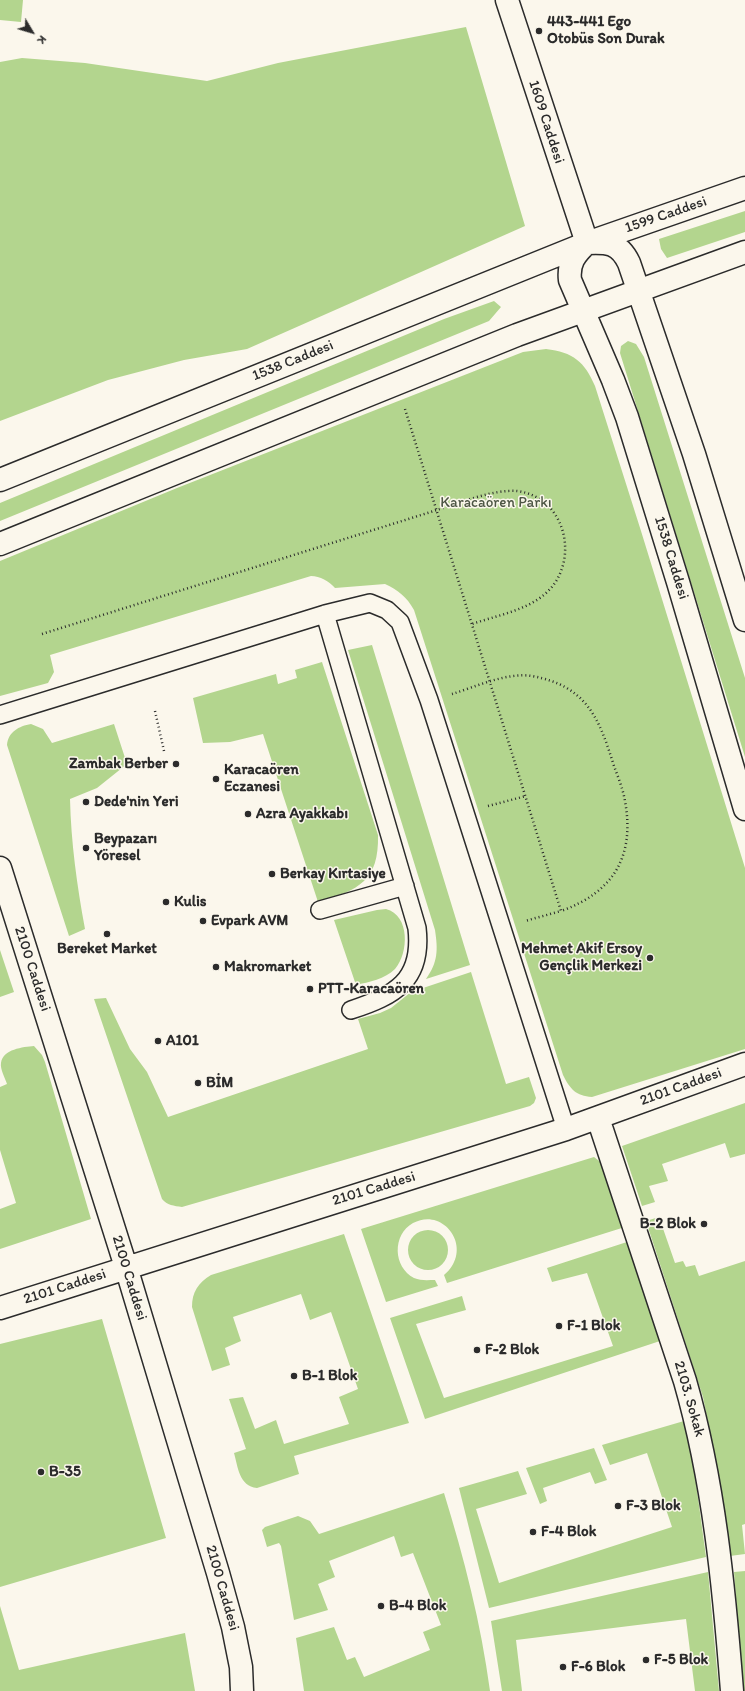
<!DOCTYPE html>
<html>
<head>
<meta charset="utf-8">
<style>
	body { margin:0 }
	#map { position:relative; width:745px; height:1691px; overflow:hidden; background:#fbf7ec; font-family:Itim,sans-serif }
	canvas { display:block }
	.north { position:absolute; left:12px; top:12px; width:40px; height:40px; -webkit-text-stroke:3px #fbf7ec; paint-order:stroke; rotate:128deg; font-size:11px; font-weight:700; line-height:16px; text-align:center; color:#2b2b2b }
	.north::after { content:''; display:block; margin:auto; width:14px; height:18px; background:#2b2b2b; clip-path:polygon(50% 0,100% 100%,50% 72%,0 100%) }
</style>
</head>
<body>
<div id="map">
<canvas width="745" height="1691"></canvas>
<div class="north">K</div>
</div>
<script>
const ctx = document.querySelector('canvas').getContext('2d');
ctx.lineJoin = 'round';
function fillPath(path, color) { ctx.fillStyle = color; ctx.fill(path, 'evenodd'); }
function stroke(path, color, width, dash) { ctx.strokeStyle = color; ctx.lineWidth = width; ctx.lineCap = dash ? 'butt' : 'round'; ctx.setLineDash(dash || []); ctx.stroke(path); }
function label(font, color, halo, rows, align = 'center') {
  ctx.font = font + ' Itim,sans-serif'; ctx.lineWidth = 3; ctx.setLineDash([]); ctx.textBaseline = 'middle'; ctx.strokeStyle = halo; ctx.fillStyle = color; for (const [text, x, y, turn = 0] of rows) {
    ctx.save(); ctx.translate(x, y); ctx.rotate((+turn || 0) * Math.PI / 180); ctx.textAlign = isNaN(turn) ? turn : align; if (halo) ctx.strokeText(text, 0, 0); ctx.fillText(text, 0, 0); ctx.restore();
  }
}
fillPath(new Path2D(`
	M 0,0 L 23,0 L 21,22 L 0,20 Z
	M 466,27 L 525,226 L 247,349 L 184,360 L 108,380 L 0,421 L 0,62 L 22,58 L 85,63 L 207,81 L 278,63 Z
	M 745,211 L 745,232 L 667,258 L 661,249 L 659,239 Z
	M 494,301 L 501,307 L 489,321 L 0,521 L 0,503 L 444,319 Z
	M 628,341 L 636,344 L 644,357 L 745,678 L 745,757 L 620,353 L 621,346 Z
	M 546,349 C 573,352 585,362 595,386 L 641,531 L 745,868 L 745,1049 L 592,1097 C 576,1096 570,1089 563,1075 L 414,610 C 407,597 398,590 385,584 L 335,588 C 329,581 320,576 311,576 L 50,655 L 54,672 L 48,683 L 0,696 L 0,561 L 177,488 L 523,352 Z
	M 372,645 L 470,965 L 426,979 C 438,962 438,950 435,930 L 348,650 Z
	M 322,662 L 378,835 C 379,881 359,890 318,902 L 263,734 L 230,742 L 203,743 L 193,698 L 276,674 L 278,684 L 297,678 L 295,670 Z
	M 31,724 L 43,729 L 52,743 L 114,724 L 127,764 L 97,788 L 70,799 C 71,842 77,886 85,929 L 69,936 L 7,745 C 8,732 19,726 31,724 Z
	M 386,909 C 410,915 409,953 395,969 C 385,979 369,982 356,985 L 334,920 L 377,910 Z
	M 0,950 L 14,992 L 0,997 Z
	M 471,972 L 506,1084 L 529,1077 L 536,1098 L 534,1103 L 530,1106 L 182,1207 C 174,1206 167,1205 162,1199 L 94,999 L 106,998 L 130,1049 L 147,1072 L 168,1117 L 368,1049 L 358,1019 L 380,1013 L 391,1008 L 411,992 Z
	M 34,1046 L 42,1055 L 45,1062 L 91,1219 L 0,1249 L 0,1209 L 16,1203 L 0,1150 L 0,1087 L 7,1084 C 5,1078 0,1069 1,1063 C 3,1049 23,1047 34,1046 Z
	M 745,1103 L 745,1154 L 730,1158 L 725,1143 L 662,1164 L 668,1181 L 649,1186 L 655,1202 L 642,1206 L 622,1146 Z
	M 594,1157 L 607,1167 L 625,1227 L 447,1283 L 444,1275 C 475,1249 444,1206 413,1223 C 392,1235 393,1267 414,1278 C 421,1281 428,1280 435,1280 L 438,1286 L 386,1302 L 361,1229 Z
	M 659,1217 L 675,1263 L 683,1261 L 686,1267 L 695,1265 L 699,1276 L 745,1261 L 745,1524 L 742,1525 L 745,1554 L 730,1556 L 719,1478 L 703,1397 L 646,1221 Z
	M408 1250a20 20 0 1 1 40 0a20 20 0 1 1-40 0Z
	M 344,1234 L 409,1423 L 294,1456 L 299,1474 L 257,1488 C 239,1486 238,1467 234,1453 L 246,1449 L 229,1399 L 243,1397 L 255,1429 L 276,1420 L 284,1444 L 349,1424 L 339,1397 L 358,1389 L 331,1312 L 310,1320 L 301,1294 L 233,1317 L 241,1341 L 225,1348 L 230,1365 L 212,1371 L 192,1307 C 192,1292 198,1283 211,1275 Z
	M 630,1241 L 663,1340 L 425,1419 L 390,1318 L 462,1296 L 466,1310 L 416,1324 L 444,1398 L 613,1346 L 587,1273 L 552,1282 L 547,1268 Z
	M 102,1319 L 166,1538 L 0,1587 L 0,1344 Z
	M 684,1421 L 693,1461 L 706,1557 L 489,1608 L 459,1488 L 518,1471 L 527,1494 L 476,1509 L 499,1583 L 672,1527 L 647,1453 L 610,1465 L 602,1445 Z
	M 594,1448 L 607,1480 L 595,1484 L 590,1472 L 543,1488 L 547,1501 L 540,1504 L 526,1468 Z
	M 444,1493 C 464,1558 481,1623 490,1691 L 304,1691 L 296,1638 L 334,1627 L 347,1660 L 355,1657 L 364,1677 L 430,1650 L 423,1632 L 441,1625 L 413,1553 L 401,1557 L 394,1536 L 329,1561 L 335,1577 L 318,1584 L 328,1610 L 294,1620 L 281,1546 L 279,1543 L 267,1547 L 262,1530 L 265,1527 L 298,1516 L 310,1521 L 319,1534 Z
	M 745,1571 L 745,1691 L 743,1691 L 734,1572 Z
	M 708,1572 L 719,1691 L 695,1691 L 686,1619 L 516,1640 L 522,1691 L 502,1691 L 491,1621 Z
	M 0,1606 L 19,1670 L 185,1633 L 195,1691 L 0,1691 Z`), '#b3d58e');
const lane = new Path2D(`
	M 325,614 L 417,928 C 423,980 395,996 351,1010
	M 0,715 L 325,614 L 370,603 L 387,610 L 400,622 L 429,700 L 566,1129
	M 320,910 L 405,886`);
const street = new Path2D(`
	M 507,0 L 587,243
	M 0,868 L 126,1267 L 218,1573 L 233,1627 L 241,1667 L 242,1691
	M 598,1118 L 685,1381 C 714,1482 724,1587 732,1691
	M 0,1308 L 566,1129 L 745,1064`);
const secondary = new Path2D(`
	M 0,480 L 587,243 L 745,188
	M 0,544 L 517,335 L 745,252
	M 745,620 L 694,454 L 629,263 C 619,242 607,242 587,243 C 575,254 568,263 570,280 L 613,380 L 627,417 L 678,582 L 745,809`);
stroke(lane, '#2b2b2b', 20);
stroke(street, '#2b2b2b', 25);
stroke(secondary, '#2b2b2b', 25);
stroke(new Path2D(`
	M 405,409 L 561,911 L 525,921
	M 42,634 L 437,510 C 459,503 494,489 517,491 C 567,497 581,563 545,594 C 525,611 495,616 472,624
	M 452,694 C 475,687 507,672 532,676 C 587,686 599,718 614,766 C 618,777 623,789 625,801 C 635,856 614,892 561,911
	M 155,711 L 164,751
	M 488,806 L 526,796`), '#2b2b2b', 2.5, [1, 3]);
stroke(lane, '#fbf7ec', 17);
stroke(street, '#fbf7ec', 22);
stroke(secondary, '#fbf7ec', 22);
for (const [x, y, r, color] of [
	[539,31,4,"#2b2b2b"],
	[176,764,4,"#2b2b2b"],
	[216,779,4,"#2b2b2b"],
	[86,802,4,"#2b2b2b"],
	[248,814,4,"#2b2b2b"],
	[86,848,4,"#2b2b2b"],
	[272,874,4,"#2b2b2b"],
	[166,902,4,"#2b2b2b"],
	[203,921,4,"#2b2b2b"],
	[107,934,4,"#2b2b2b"],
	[650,958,4,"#2b2b2b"],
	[216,967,4,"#2b2b2b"],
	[310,989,4,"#2b2b2b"],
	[158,1041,4,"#2b2b2b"],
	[198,1083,4,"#2b2b2b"],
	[704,1224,4,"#2b2b2b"],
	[559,1326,4,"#2b2b2b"],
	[477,1350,4,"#2b2b2b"],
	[294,1376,4,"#2b2b2b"],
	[41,1472,4,"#2b2b2b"],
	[618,1506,4,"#2b2b2b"],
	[533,1532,4,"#2b2b2b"],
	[381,1606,4,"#2b2b2b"],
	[646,1660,4,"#2b2b2b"],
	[563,1667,4,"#2b2b2b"]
]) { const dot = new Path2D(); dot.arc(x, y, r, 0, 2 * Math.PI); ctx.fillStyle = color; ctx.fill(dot); stroke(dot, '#fbf7ec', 1.5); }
label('bold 15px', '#2b2b2b', '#fbf7ec', [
	["443-441 Ego",547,22],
	["Otobüs Son Durak",547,39],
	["Zambak Berber",168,764,"right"],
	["Karacaören",224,770],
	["Eczanesi",224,787],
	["Dede'nin Yeri",94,802],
	["Azra Ayakkabı",256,814],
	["Beypazarı",94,839],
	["Yöresel",94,856],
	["Berkay Kırtasiye",280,874],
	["Kulis",174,902],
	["Evpark AVM",211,921],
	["Bereket Market",107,949,"center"],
	["Mehmet Akif Ersoy",642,949,"right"],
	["Gençlik Merkezi",642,966,"right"],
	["Makromarket",224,967],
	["PTT-Karacaören",318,989],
	["A101",166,1041],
	["BİM",206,1083],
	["B-2 Blok",696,1224,"right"],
	["F-1 Blok",567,1326],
	["F-2 Blok",485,1350],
	["B-1 Blok",302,1376],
	["B-35",49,1472],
	["F-3 Blok",626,1506],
	["F-4 Blok",541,1532],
	["B-4 Blok",389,1606],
	["F-5 Blok",654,1660],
	["F-6 Blok",571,1667]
], 'left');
label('15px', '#2b2b2b', '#fbf7ec', [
	["1609 Caddesi",546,122,72],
	["1599 Caddesi",666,215,-19],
	["1538 Caddesi",293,361,-22],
	["1538 Caddesi",671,558,73],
	["2100 Caddesi",32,969,72],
	["2101 Caddesi",681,1087,-20],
	["2101 Caddesi",374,1189,-17],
	["2100 Caddesi",129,1278,73],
	["2101 Caddesi",65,1287,-18],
	["2103. Sokak",689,1399,74],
	["2100 Caddesi",222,1588,74]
]);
label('15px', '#4d5644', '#fbf7ec', [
	["Karacaören Parkı",496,503]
]);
</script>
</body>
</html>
